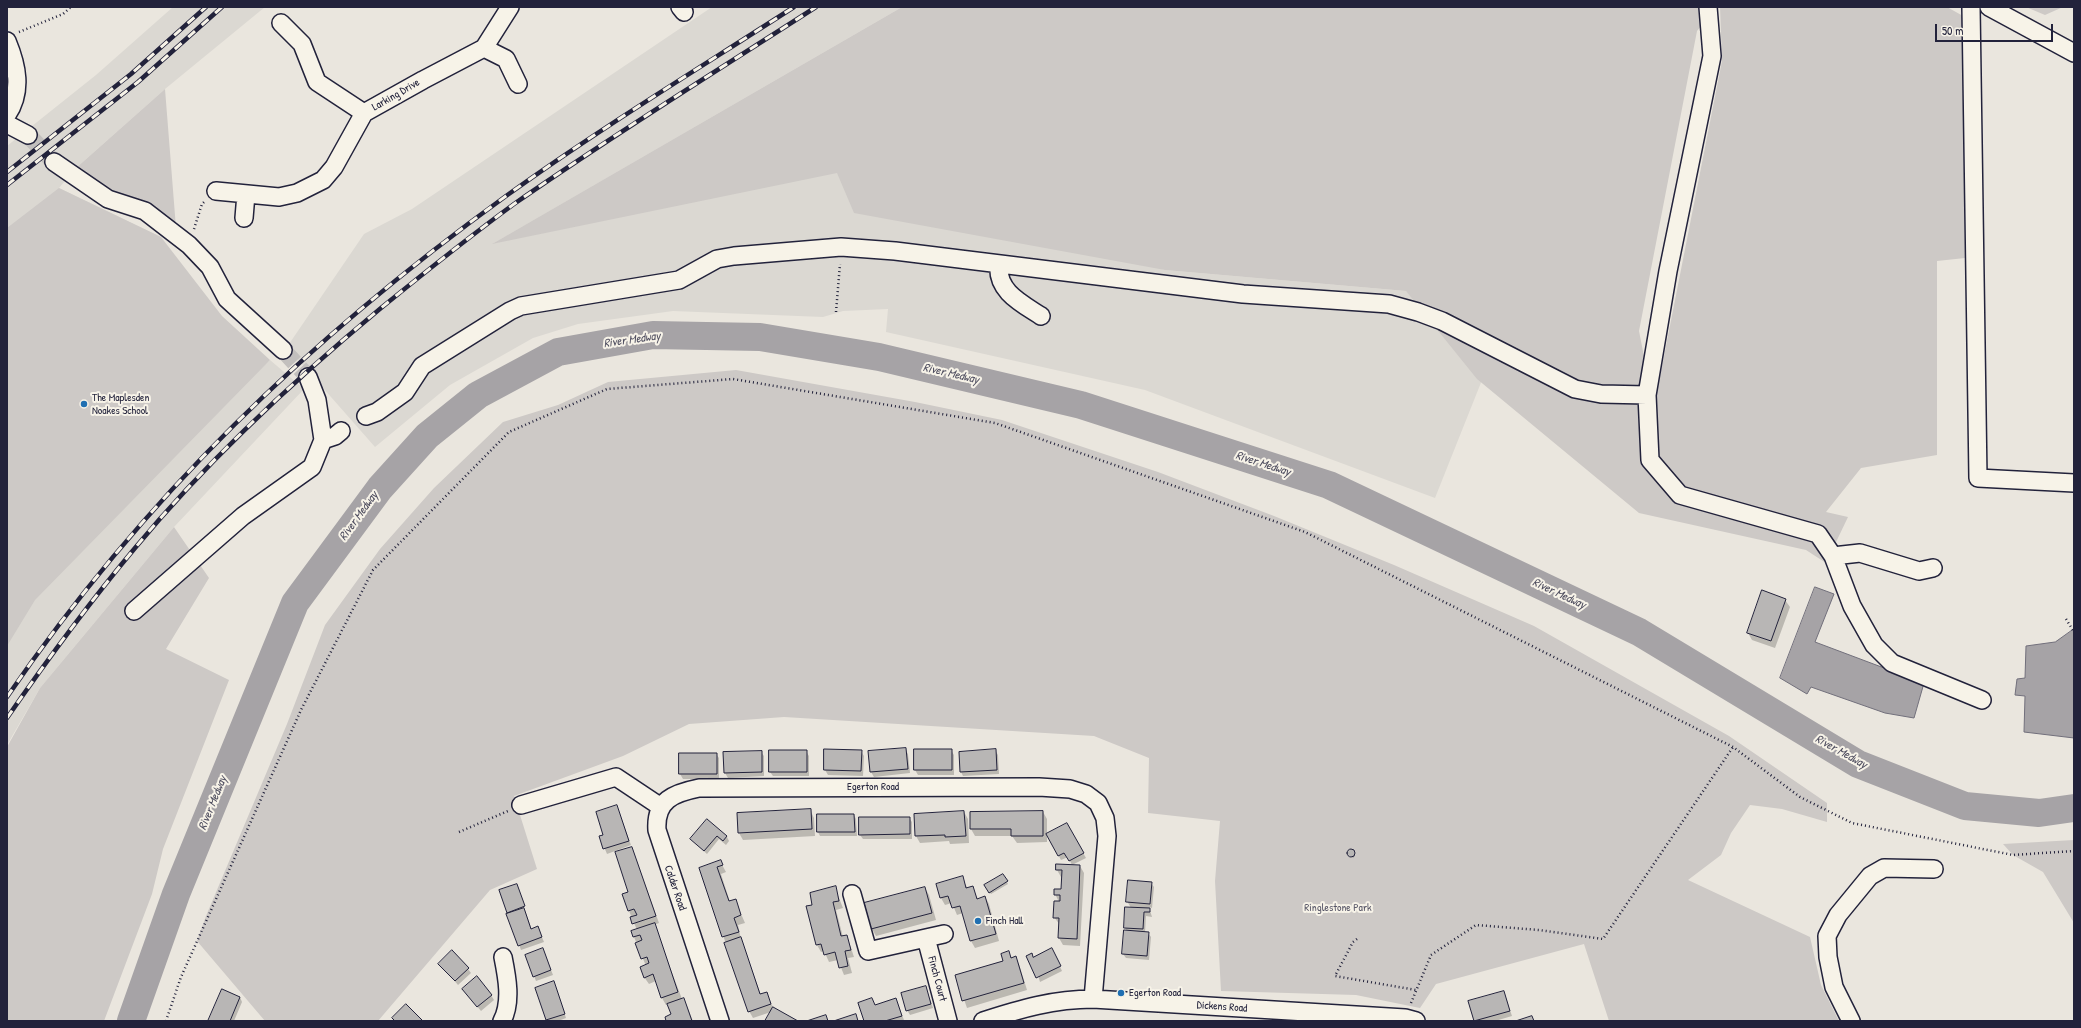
<!DOCTYPE html>
<html>
<head>
<meta charset="utf-8">
<style>
	body { margin:0 }
	#map { position:relative; width:2081px; height:1028px; overflow:hidden; background:#eae6de; font-family:"Patrick Hand",sans-serif }
	canvas { display:block }
	.frame { position:absolute; inset:0; border:8px solid #22223b; pointer-events:none }
	.scale { position:absolute; left:1935px; top:24px; width:118px; height:18px; box-sizing:border-box; border:2px solid #22223b; border-top:0; padding-left:5px; font-size:12px; line-height:14px; white-space:nowrap; color:#22223b; -webkit-text-stroke:3px #f7f3e8; paint-order:stroke }
</style>
</head>
<body>
<div id="map">
<canvas width="2081" height="1028"></canvas>
<div class="frame"></div>
<div class="scale">50 m</div>
</div>
<script>
const ctx = document.querySelector('canvas').getContext('2d');
ctx.lineJoin = 'round';
function fillPath(path, color) { ctx.fillStyle = color; ctx.fill(path, 'evenodd'); }
function stroke(path, color, width, dash) { ctx.strokeStyle = color; ctx.lineWidth = width; ctx.lineCap = dash ? 'butt' : 'round'; ctx.setLineDash(dash || []); ctx.stroke(path); }
function label(font, color, halo, rows, align = 'center') {
  ctx.font = font + ' "Patrick Hand",sans-serif'; ctx.lineWidth = 4; ctx.setLineDash([]); ctx.textBaseline = 'middle'; ctx.strokeStyle = halo; ctx.fillStyle = color; for (const [text, x, y, turn = 0] of rows) {
    ctx.save(); ctx.translate(x, y); ctx.rotate((+turn || 0) * Math.PI / 180); ctx.textAlign = isNaN(turn) ? turn : align; if (halo) ctx.strokeText(text, 0, 0); ctx.fillText(text, 0, 0); ctx.restore();
  }
}
fillPath(new Path2D(`
	M 173,7 L 265,7 L 165,89 L 76,168 L 59,188 L 161,237 L 106,506 L 270,360 L 304,389 L 174,527 L 40,688 L 7,745 L 7,146 L 96,75 Z
	M 712,7 L 902,7 L 494,243 L 837,172 L 1165,270 L 1406,291 L 1488,365 L 1435,498 L 1145,390 L 886,332 L 888,309 L 843,311 L 823,317 L 673,311 L 578,324 L 533,338 L 450,385 L 375,447 L 287,347 L 364,234 L 412,209 Z`), '#dbd8d2');
fillPath(new Path2D(`
	M 902,7 L 1717,7 L 1697,31 L 1639,331 L 1654,407 L 1722,61 L 1720,7 L 1947,7 L 1963,16 L 1965,258 L 1937,261 L 1937,455 L 1861,468 L 1826,512 L 1848,517 L 1826,563 L 1806,550 L 1639,513 L 1477,379 L 1406,291 L 1165,270 L 854,213 L 837,173 L 492,244 Z
	M 2026,7 L 2063,7 L 2045,15 Z
	M 165,89 L 176,228 L 76,168 Z
	M 59,188 L 161,237 L 222,316 L 270,360 L 35,600 L 7,646 L 7,228 Z
	M 736,370 L 915,402 L 1002,420 L 1158,472 L 1274,516 L 1394,565 L 1534,626 L 1729,736 L 1827,803 L 1827,822 L 1782,809 L 1750,805 L 1731,833 L 1721,855 L 1688,880 L 1810,937 L 1821,985 L 1839,1021 L 1609,1021 L 1584,944 L 1436,984 L 1420,1008 L 1356,995 L 1221,991 L 1215,881 L 1220,821 L 1148,813 L 1149,758 L 1094,736 L 784,717 L 689,724 L 623,756 L 514,796 L 537,869 L 490,890 L 378,1021 L 265,1021 L 197,941 L 206,916 L 287,724 L 325,625 L 380,549 L 434,488 L 503,422 L 558,405 L 608,382 Z
	M 174,527 L 209,578 L 166,649 L 229,680 L 163,849 L 152,894 L 104,1021 L 7,1021 L 7,747 L 40,688 Z
	M 2074,840 L 2074,923 L 2043,872 L 2013,855 L 2003,844 Z`), '#cdc9c6');
const water = new Path2D(`
	M 1815,587 L 1834,594 L 1815,642 L 1924,683 L 1914,718 L 1885,713 L 1811,687 L 1807,694 L 1780,678 Z
	M 2074,629 L 2074,738 L 2024,732 L 2025,696 L 2015,695 L 2017,679 L 2025,678 L 2026,646 L 2055,642 Z`);
fillPath(water, '#a6a3a6');
stroke(water, '#716f7b', 1);
fillPath(new Path2D(`
	M 1785,600 L 1790,607 L 1775,648 L 1752,640 L 1748,633 Z
	M 905,749 L 908,754 L 910,773 L 874,777 L 871,772 L 869,752 Z
	M 825,750 L 861,751 L 864,756 L 863,776 L 828,775 L 825,770 Z
	M 915,750 L 951,750 L 954,755 L 954,775 L 918,775 L 915,770 Z
	M 995,750 L 998,755 L 999,774 L 963,776 L 961,772 Z
	M 806,751 L 809,756 L 809,776 L 773,776 L 770,772 Z
	M 761,752 L 764,756 L 764,776 L 728,778 L 725,773 Z
	M 716,754 L 719,758 L 719,779 L 683,779 L 680,774 Z
	M 617,806 L 631,845 L 607,854 L 600,837 L 605,836 Z
	M 810,810 L 814,818 L 815,836 L 743,840 L 739,833 Z
	M 964,812 L 968,819 L 969,843 L 950,844 L 949,841 L 920,843 L 916,836 L 915,815 Z
	M 1043,812 L 1047,819 L 1047,842 L 1017,843 L 1012,836 L 975,836 L 971,829 L 971,813 Z
	M 854,815 L 856,819 L 857,836 L 820,836 L 818,832 Z
	M 909,818 L 912,822 L 912,839 L 863,839 L 860,835 Z
	M 707,820 L 727,837 L 729,841 L 726,845 L 719,839 L 707,854 L 692,840 Z
	M 1067,824 L 1086,858 L 1072,865 L 1068,857 L 1061,860 L 1047,835 Z
	M 632,848 L 659,923 L 654,925 L 682,999 L 683,999 L 687,1006 L 693,1021 L 667,1021 L 672,1015 L 668,1004 L 666,1005 L 662,998 L 656,981 L 649,984 L 644,977 L 646,966 L 634,937 L 637,930 L 629,911 Z
	M 1352,850 L 1355,856 L 1353,858 L 1348,853 Z
	M 720,861 L 726,872 L 721,874 L 730,902 L 735,900 L 745,923 L 738,925 L 741,939 L 761,995 L 766,993 L 774,1009 L 796,1021 L 766,1021 L 771,1012 L 753,1018 L 749,1011 L 700,868 Z
	M 1080,866 L 1084,873 L 1080,946 L 1063,945 L 1059,938 L 1060,925 L 1054,917 L 1059,902 L 1055,894 L 1062,890 L 1063,877 L 1061,877 L 1057,870 Z
	M 1003,875 L 1008,884 L 991,894 L 986,886 Z
	M 962,878 L 968,889 L 972,887 L 978,899 L 985,897 L 989,904 L 999,941 L 975,948 L 971,941 L 963,913 L 957,915 L 952,903 L 945,905 L 941,898 Z
	M 1151,883 L 1154,887 L 1152,908 L 1149,907 L 1152,917 L 1146,916 L 1145,933 L 1148,933 L 1151,937 L 1149,960 L 1126,958 L 1123,954 L 1127,931 L 1125,928 L 1126,908 L 1131,908 L 1127,901 Z
	M 516,885 L 532,930 L 538,928 L 544,942 L 521,950 L 500,891 Z
	M 835,888 L 843,908 L 836,910 L 843,937 L 847,936 L 854,957 L 848,958 L 852,973 L 844,975 L 838,960 L 829,962 L 824,951 L 821,952 L 817,945 L 814,906 Z
	M 925,888 L 929,895 L 936,920 L 876,936 L 872,929 Z
	M 543,949 L 553,975 L 536,981 L 534,976 Z
	M 1008,953 L 1012,958 L 1015,957 L 1019,964 L 1027,990 L 967,1008 L 956,976 L 1004,961 Z
	M 1054,954 L 1062,971 L 1040,982 L 1033,958 Z
	M 440,964 L 468,969 L 471,973 L 458,985 Z
	M 556,987 L 566,1018 L 558,1021 L 548,1021 Z
	M 926,987 L 933,1008 L 910,1015 L 907,1010 Z
	M 1504,992 L 1512,1016 L 1495,1021 L 1475,1021 L 1470,1002 Z
	M 466,993 L 491,995 L 494,1000 L 481,1011 Z
	M 240,997 L 242,1002 L 234,1021 L 209,1021 Z
	M 896,999 L 904,1020 L 865,1021 L 875,1006 Z`), '#0003');
stroke(new Path2D(`
	M 131,1021 L 176,894 L 295,603 L 380,488 L 427,436 L 478,395 L 558,352 L 653,335 L 760,337 L 879,357 L 1081,405 L 1329,485 L 1639,632 L 1858,764 L 1965,806 L 2039,813 L 2074,808`), '#a6a3a6', 28);
const building = new Path2D(`
	M 1762,590 L 1786,599 L 1771,641 L 1747,633 Z
	M 906,748 L 908,769 L 870,772 L 868,751 Z
	M 824,749 L 862,750 L 861,771 L 824,770 Z
	M 914,749 L 952,749 L 952,770 L 914,770 Z
	M 996,749 L 997,770 L 960,772 L 959,752 Z
	M 769,750 L 807,750 L 807,772 L 769,772 Z
	M 762,751 L 762,772 L 724,773 L 723,752 Z
	M 679,753 L 717,753 L 717,774 L 679,774 Z
	M 617,805 L 629,841 L 603,849 L 599,836 L 603,835 L 596,812 Z
	M 811,809 L 812,829 L 738,833 L 737,813 Z
	M 964,811 L 966,836 L 945,837 L 945,835 L 915,836 L 914,814 Z
	M 1043,811 L 1043,836 L 1011,836 L 1011,829 L 970,829 L 970,812 Z
	M 817,814 L 854,814 L 855,832 L 817,832 Z
	M 859,817 L 910,817 L 910,834 L 859,835 Z
	M 707,819 L 727,836 L 723,841 L 717,836 L 704,851 L 690,839 Z
	M 1067,823 L 1084,853 L 1069,861 L 1064,853 L 1058,856 L 1046,834 Z
	M 632,847 L 656,916 L 632,924 L 630,917 L 637,915 L 634,909 L 628,911 L 622,894 L 628,892 L 615,852 Z
	M1347 853a4 4 0 1 1 8 0a4 4 0 1 1-8 0Z
	M 721,860 L 723,865 L 717,867 L 729,901 L 736,899 L 741,915 L 734,918 L 739,932 L 722,937 L 699,868 Z
	M 1056,864 L 1080,865 L 1077,939 L 1058,938 L 1059,918 L 1053,918 L 1054,901 L 1060,901 L 1060,895 L 1054,895 L 1054,889 L 1061,889 L 1062,870 L 1056,870 Z
	M 1003,874 L 1008,881 L 989,893 L 984,885 Z
	M 963,876 L 966,888 L 973,886 L 977,899 L 985,896 L 996,934 L 970,941 L 960,906 L 952,908 L 948,896 L 940,898 L 936,884 Z
	M 1128,880 L 1152,882 L 1150,904 L 1126,902 Z
	M 517,884 L 525,906 L 507,913 L 499,890 Z
	M 836,886 L 839,901 L 833,902 L 841,936 L 847,935 L 851,950 L 845,951 L 848,966 L 839,968 L 835,952 L 824,955 L 821,944 L 816,945 L 806,906 L 812,905 L 810,893 Z
	M 925,887 L 932,913 L 871,929 L 864,903 Z
	M 1125,907 L 1150,908 L 1150,912 L 1144,912 L 1143,929 L 1124,928 Z
	M 524,908 L 531,929 L 538,926 L 542,937 L 518,946 L 506,914 Z
	M 655,923 L 678,992 L 661,998 L 653,974 L 644,978 L 640,967 L 649,963 L 647,957 L 641,959 L 635,943 L 642,940 L 640,935 L 633,937 L 631,931 Z
	M 1124,930 L 1149,932 L 1147,956 L 1122,954 Z
	M 741,937 L 760,994 L 767,992 L 771,1004 L 748,1012 L 724,943 Z
	M 543,948 L 551,970 L 533,977 L 525,955 Z
	M 1052,948 L 1061,966 L 1036,978 L 1026,956 L 1032,953 L 1033,957 Z
	M 452,950 L 469,968 L 455,981 L 438,964 Z
	M 1009,951 L 1011,958 L 1016,956 L 1024,983 L 962,1001 L 955,975 L 1003,961 L 1001,954 Z
	M 477,976 L 492,995 L 477,1007 L 462,989 Z
	M 554,981 L 565,1014 L 546,1020 L 535,988 Z
	M 926,986 L 931,1004 L 906,1011 L 901,993 Z
	M 222,989 L 240,997 L 230,1021 L 208,1021 Z
	M 1504,991 L 1510,1011 L 1474,1021 L 1468,1001 Z
	M 684,998 L 692,1021 L 666,1021 L 665,1017 L 671,1014 L 667,1004 Z
	M 872,998 L 875,1005 L 896,998 L 902,1016 L 885,1021 L 864,1021 L 858,1003 Z
	M 406,1004 L 423,1021 L 395,1021 L 392,1018 Z
	M 773,1007 L 798,1021 L 765,1021 Z
	M 856,1014 L 858,1021 L 834,1021 Z
	M 826,1015 L 828,1021 L 807,1021 Z
	M 1532,1016 L 1534,1021 L 1516,1021 Z`);
fillPath(building, '#b8b6b5');
stroke(building, '#22223b', 1);
stroke(new Path2D(`
	M 28,135 L 54,162
	M 283,350 L 308,377`), '#c2bfbd', 17, [17, 8]);
const minor = new Path2D(`
	M 680,7 L 684,12
	M 1708,7 L 1712,56 L 1668,271 L 1647,395 L 1650,460 L 1680,495 L 1818,534 L 1833,556 L 1852,606 L 1874,645 L 1892,663 L 1982,700
	M 1971,7 L 1978,478 L 2074,483
	M 1989,7 L 2074,53
	M 281,23 L 302,44 L 317,82 L 364,113
	M 7,41 C 17,65 23,91 7,115
	M 484,48 L 506,59 L 518,84
	M 7,124 L 28,135
	M 54,162 L 108,199 L 145,211 L 189,245 L 210,267 L 227,299 L 283,350
	M 216,191 L 279,197 L 297,193 L 323,180 L 334,167 L 364,113 L 423,80 L 484,48 L 510,7
	M 244,218 L 246,194
	M 999,264 C 996,291 1021,303 1041,316
	M 308,377 L 317,400 L 323,440
	M 366,416 L 377,412 L 405,392 L 422,366 L 510,311 L 521,306 L 679,280 L 717,259 L 734,256 L 841,247 L 895,251 L 1243,294 L 1389,304 L 1418,312 L 1442,321 L 1575,389 L 1601,394 L 1647,395
	M 1833,556 L 1860,553 L 1919,571 L 1933,568
	M 134,611 L 243,516 L 312,467 L 323,440 L 335,436 L 341,431
	M 521,805 L 616,777 L 661,807
	M 852,894 L 868,951 L 926,938
	M 944,934 L 926,938 L 948,1021
	M 502,1021 C 512,1002 507,977 503,957
	M 720,1021 L 657,830 C 655,800 674,793 699,788 L 1039,787 L 1070,789 L 1086,794 L 1098,803 L 1105,818 L 1107,836 L 1093,999
	M 983,1021 C 1020,1009 1054,999 1093,999 L 1405,1018 L 1416,1021
	M 1851,1021 L 1834,987 L 1828,957 L 1827,936 L 1838,915 L 1870,876 L 1884,868 L 1934,869`);
stroke(minor, '#22223b', 20);
stroke(new Path2D(`
	M 19,32 L 63,14 L 71,7
	M 194,229 L 202,204 L 205,201
	M 836,312 L 840,264
	M 2066,619 L 2074,632
	M 459,832 L 508,811
	M 1357,939 L 1353,942 L 1335,976 L 1416,990
	M 1411,1003 L 1431,955 L 1476,925 L 1539,930 L 1603,939 L 1733,747
	M 166,1021 L 181,977 L 301,710 L 373,570 L 509,432 L 607,389 L 733,379 L 995,423 L 1305,532 L 1733,747 L 1800,797 L 1852,823 L 2013,855 L 2074,851`), '#22223b', 2.5, [1, 3]);
stroke(minor, '#f7f3e8', 17);
const rail = new Path2D(`
	M 7,172 L 131,74 L 206,7
	M 7,185 L 138,82 L 222,7
	M 7,697 C 143,498 311,337 506,196 C 599,129 698,69 794,7
	M 7,718 C 47,660 89,603 135,548 C 208,460 293,381 381,308 C 424,273 469,237 514,204 C 613,135 715,72 816,7`);
stroke(rail, '#22223b', 4.5);
stroke(rail, '#f7f3e8', 3, [9]);
for (const [x, y, r, color] of [
	[84,404,4,"#1f6fb2"],
	[978,921,4,"#1f6fb2"],
	[1121,993,4,"#1f6fb2"]
]) { const dot = new Path2D(); dot.arc(x, y, r, 0, 2 * Math.PI); ctx.fillStyle = color; ctx.fill(dot); stroke(dot, '#f7f3e8', 1.5); }
label('11px', '#22223b', '#f7f3e8', [
	["Larking Drive",396,95,-30],
	["Egerton Road",873,787],
	["Calder Road",675,888,71],
	["Finch Court",937,979,75],
	["Dickens Road",1222,1007,4]
]);
label('11px', '#22223b', '#f7f3e8', [
	["The Maplesden",92,398],
	["Noakes School",92,411],
	["Finch Hall",986,921],
	["Egerton Road",1129,993]
], 'left');
label('11px', '#555465', '#f7f3e8', [
	["Ringlestone Park",1338,908]
]);
label('italic 12px', '#504f60', '#f7f3e8', [
	["River Medway",632,340,-8],
	["River Medway",951,374,13],
	["River Medway",1263,464,18],
	["River Medway",359,516,-54],
	["River Medway",1559,594,25],
	["River Medway",1841,752,29],
	["River Medway",213,803,-68]
]);
</script>
</body>
</html>
